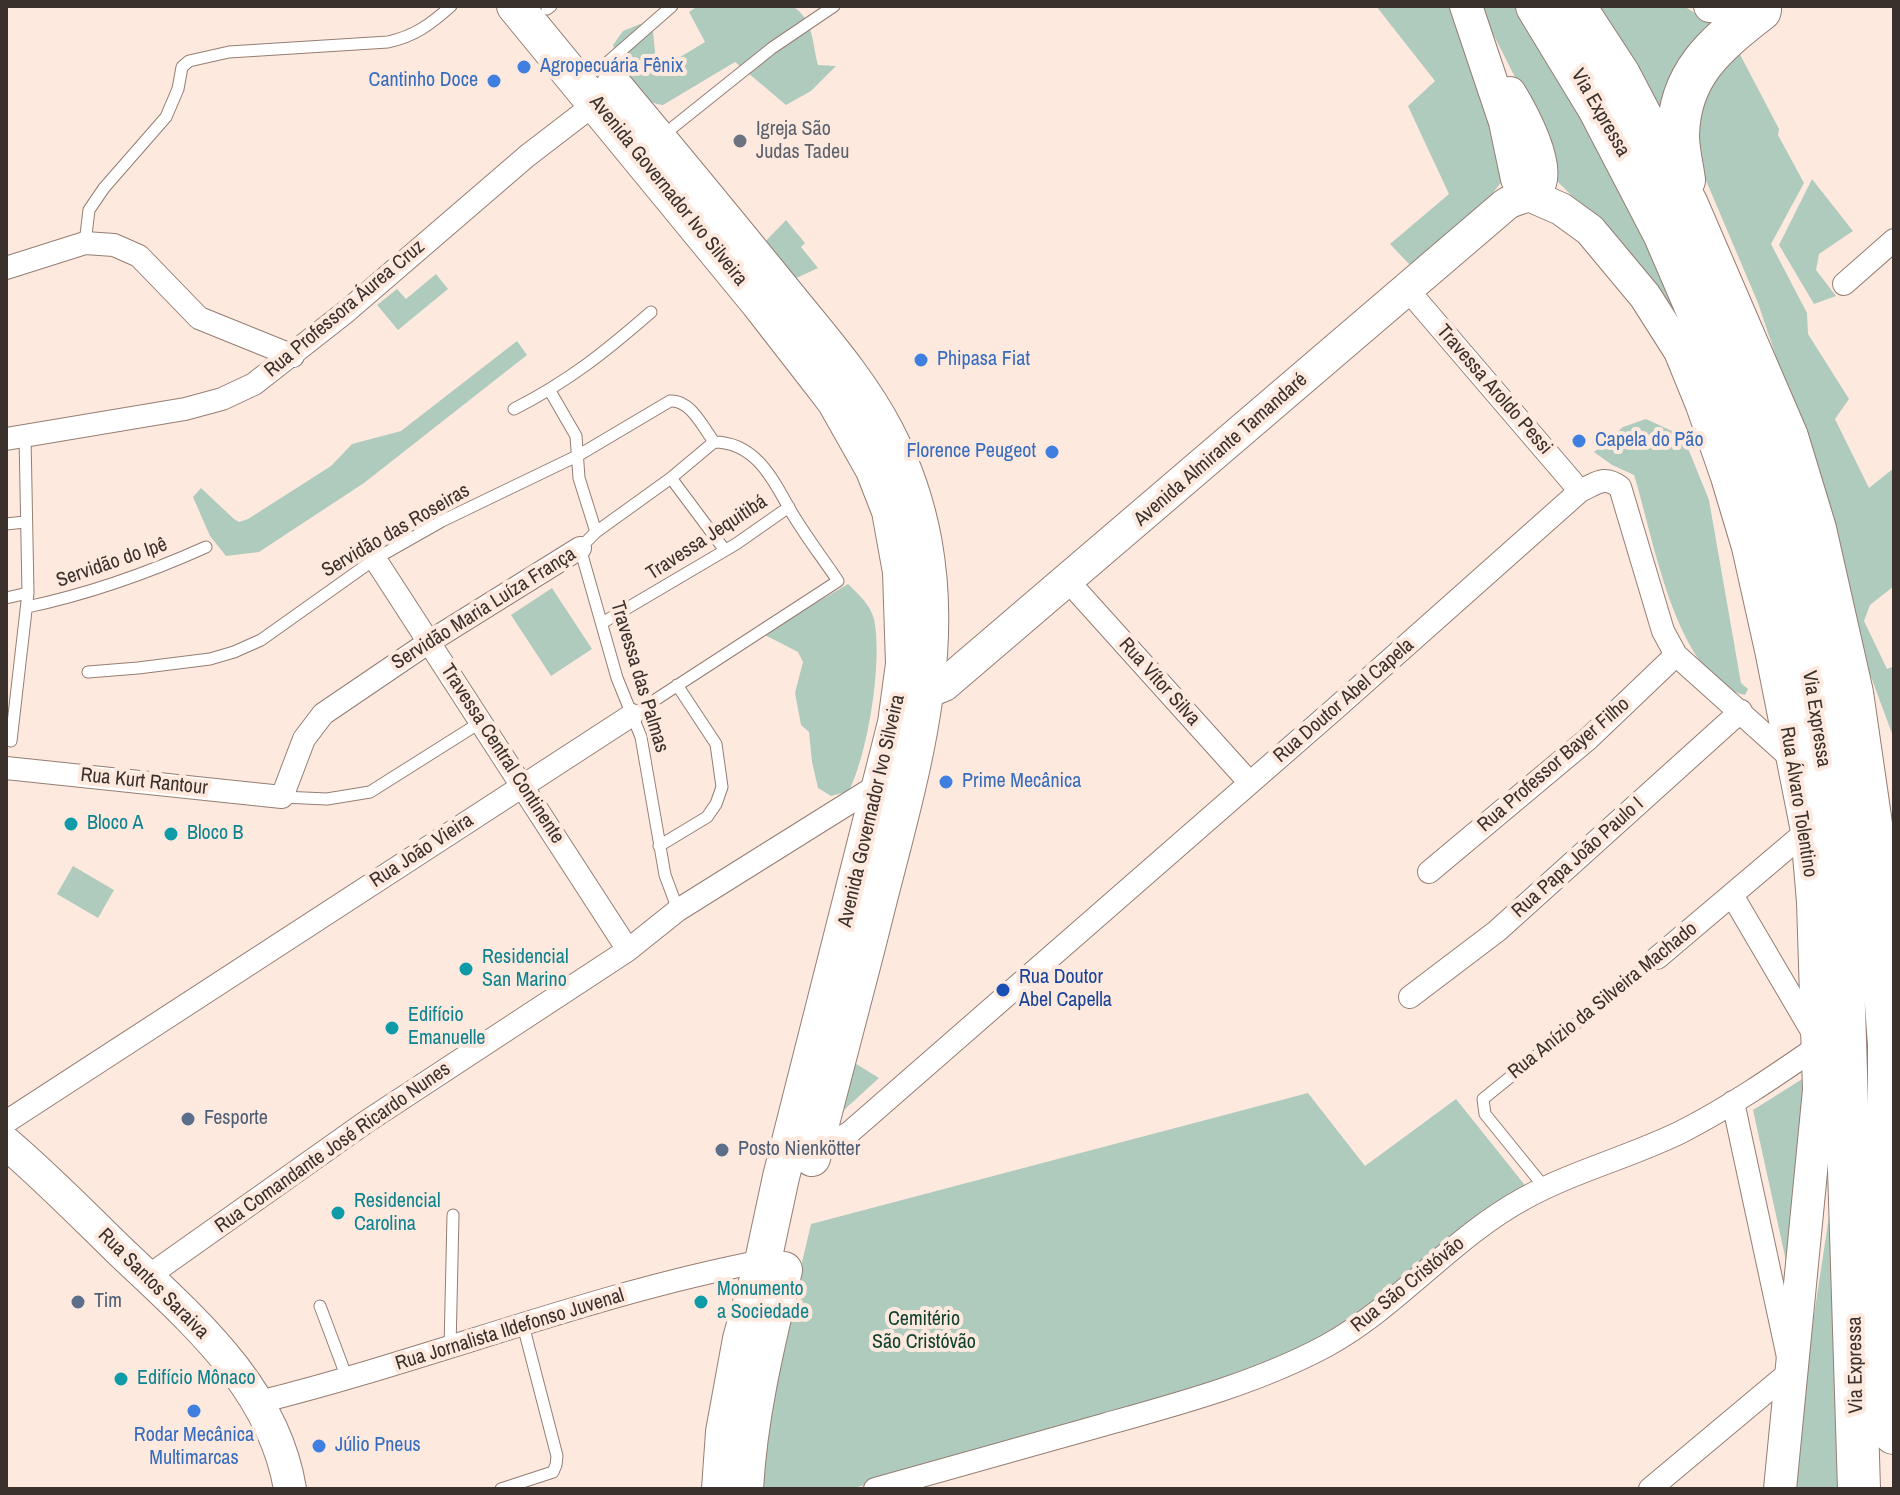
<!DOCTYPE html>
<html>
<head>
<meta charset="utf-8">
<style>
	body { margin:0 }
	#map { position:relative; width:1900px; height:1495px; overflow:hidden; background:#fee9df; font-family:"Archivo Narrow",sans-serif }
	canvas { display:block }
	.frame { position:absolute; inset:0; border:8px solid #3b312c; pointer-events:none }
</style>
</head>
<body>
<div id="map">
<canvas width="1900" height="1495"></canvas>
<div class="frame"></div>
</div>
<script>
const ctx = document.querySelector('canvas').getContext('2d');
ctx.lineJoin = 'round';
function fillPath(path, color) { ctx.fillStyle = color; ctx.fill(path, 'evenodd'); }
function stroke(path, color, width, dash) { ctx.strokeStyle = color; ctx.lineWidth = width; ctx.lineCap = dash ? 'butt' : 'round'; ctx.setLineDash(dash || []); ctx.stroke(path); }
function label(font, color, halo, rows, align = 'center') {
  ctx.font = font + ' "Archivo Narrow",sans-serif'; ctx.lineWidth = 8; ctx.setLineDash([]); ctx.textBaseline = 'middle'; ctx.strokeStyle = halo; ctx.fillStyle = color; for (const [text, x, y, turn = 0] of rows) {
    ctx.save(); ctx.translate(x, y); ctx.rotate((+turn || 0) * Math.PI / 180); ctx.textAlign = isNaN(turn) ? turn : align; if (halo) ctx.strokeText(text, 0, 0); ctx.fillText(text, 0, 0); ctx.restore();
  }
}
fillPath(new Path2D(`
	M 698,6 L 792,6 C 814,19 812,43 818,65 L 836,66 L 811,91 L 786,105 L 735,62 L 663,105 C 636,103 619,68 613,45 L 623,31 L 640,24 L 653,32 L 657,71 L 705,42 L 689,12 Z
	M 1376,6 L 1455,6 L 1487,83 L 1503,180 L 1485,203 L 1411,266 L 1390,244 L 1449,194 L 1408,106 L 1435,81 Z
	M 1479,6 L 1519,6 L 1575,94 L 1700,357 L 1597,221 L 1552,176 L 1524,95 Z
	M 1594,6 L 1684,6 L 1702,18 L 1721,23 L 1668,129 Z
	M 1733,41 L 1779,129 L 1778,135 L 1804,183 L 1771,244 L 1807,313 L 1808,334 L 1849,399 L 1835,419 L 1869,488 L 1894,468 L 1894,586 L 1870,605 L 1864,621 L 1887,669 L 1894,666 L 1894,739 L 1860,647 L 1806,446 L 1758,303 L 1702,171 L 1690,97 Z
	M 1812,179 L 1853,231 L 1819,254 L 1816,270 L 1836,296 L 1814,304 L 1779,245 Z
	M 786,220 L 805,243 L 801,247 L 818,268 L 790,281 L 761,246 Z
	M 436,274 L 448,289 L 398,330 L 377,305 L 397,289 L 406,299 Z
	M 517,341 L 527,355 L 364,483 L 259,552 L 226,556 L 210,536 L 193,497 L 201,488 L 234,519 L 239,522 L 248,519 L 331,466 L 352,444 L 401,431 Z
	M 1646,419 L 1683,436 L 1709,500 L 1741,683 L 1748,689 L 1745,695 C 1675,679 1653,534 1634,475 L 1612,465 L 1594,452 L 1623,427 Z
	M 848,584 C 859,595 870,604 874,619 C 883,661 868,753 849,791 L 831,796 L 818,788 L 812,762 L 809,732 L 801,725 L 795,693 L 803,662 L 798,652 L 763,634 Z
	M 552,588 L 592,649 L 551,676 L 511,615 Z
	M 73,866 L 114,890 L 98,918 L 57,894 Z
	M 853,1062 L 879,1078 L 843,1111 Z
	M 1807,1076 L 1788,1270 L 1753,1110 Z
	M 1308,1093 L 1365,1166 L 1456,1099 L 1528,1189 L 1373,1313 L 1321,1340 L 1182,1398 L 850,1489 L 761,1489 L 773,1386 L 811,1224 Z
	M 1830,1210 L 1850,1489 L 1795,1489 L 1802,1394 Z`), '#afcbbe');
const lane = new Path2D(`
	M 547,9 L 551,6
	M 600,69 L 672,6
	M 662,136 L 772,48 L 834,6
	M 85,243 L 89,210 L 104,188 L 166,117 L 178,89 L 182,67 L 189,61 L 229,52 L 388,42 C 415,36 431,24 451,6
	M 550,391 L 576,436 L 579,478 L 596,532
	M 514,409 C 569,381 605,352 651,312
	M 671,478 L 724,549
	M 6,524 L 25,522
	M 6,598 L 28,593
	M 27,607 C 89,594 148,573 206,547
	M 602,623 L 736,544 L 789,507
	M 88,672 L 138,668 L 210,659 L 234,652 L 261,640 L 375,559 L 442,521 L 579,455 L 670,401 C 690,399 703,427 714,442 C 754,442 772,477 789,508 C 803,533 822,557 838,581 L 632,715
	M 11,741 L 28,593 L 25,436
	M 282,797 L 327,799 L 370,792 L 481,722
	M 659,846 L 707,817 L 716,804 L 722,787 L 716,744 L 677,685
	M 678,910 L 665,875 L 641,737 L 617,678 L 580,548 L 596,532 L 671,478 L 714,442
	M 1545,1188 L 1485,1114 L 1483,1099 L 1657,958
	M 320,1306 L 347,1378
	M 450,1348 L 453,1215
	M 501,1489 L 553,1472 L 556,1465 L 557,1456 L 523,1325`);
const street = new Path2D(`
	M 6,268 L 85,243 L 114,245 L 139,256 L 199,318 L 293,356
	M 1844,284 L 1894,240
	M 1407,289 L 1580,491
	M 6,439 L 185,409 L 222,399 L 254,384 L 347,311 L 527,156 L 596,103
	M 375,559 L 628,950
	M 1068,581 L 1250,783
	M 6,768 L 282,797 L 304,739 L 323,714 L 429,642 L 580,548
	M 1429,872 L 1588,739 L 1676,655
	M 1657,958 L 1807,831
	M 1410,997 L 1497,931 L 1741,711
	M 6,1122 L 632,715
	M 815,1144 L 830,1143 L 849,1133 L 1337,707 L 1580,491 C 1597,483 1604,475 1620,487 L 1663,631 L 1676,655 L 1792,759
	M 147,1277 L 366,1122 L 628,950 L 678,910 L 881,783
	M 259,1402 C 428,1360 591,1294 763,1261
	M 875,1489 C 951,1468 1027,1446 1103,1425 C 1178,1404 1257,1383 1326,1346 C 1399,1306 1451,1238 1525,1198 C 1574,1171 1630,1157 1681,1132 C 1730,1107 1775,1076 1820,1045 L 1732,895
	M 1650,1489 L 1791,1371 L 1733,1102`);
const secondary = new Path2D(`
	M 1466,6 L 1505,122 L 1517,179 L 1529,195 L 1561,209 L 1590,230 L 1645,296 L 1680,351 L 1702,405 L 1727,477 L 1748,547 L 1771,650 L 1807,831 L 1813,902 L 1819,1090 L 1780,1489
	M 1710,6 L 1760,10 L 1765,6
	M 927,692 L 944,685 L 1505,205 C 1515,197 1531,198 1538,187 C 1552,167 1521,111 1510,93
	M 6,1143 C 45,1176 81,1213 118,1249 C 190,1318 273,1386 290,1489`);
const primary = new Path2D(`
	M 515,6 L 759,303 L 822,384 L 835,401 L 874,470 L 890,511 L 901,572 L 904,664 L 896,723 L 781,1177 L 763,1261 L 741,1339 L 724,1432 L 720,1489
	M 614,86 C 671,154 727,222 783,291 C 819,336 859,380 886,432 C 966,587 921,737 880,895 C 858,983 835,1071 812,1158
	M 745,1489 C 749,1415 767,1342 784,1270`);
const highway = new Path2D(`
	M 1537,6 L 1599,108 L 1664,233 L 1751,435 L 1788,571 L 1818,717 L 1841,913 L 1859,1489
	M 1574,6 L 1619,75 L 1687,205 L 1787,437 L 1815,529 L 1852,693 L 1875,852 L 1889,1045 L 1889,1271 L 1894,1433
	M 1684,180 C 1682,165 1678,150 1678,136 C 1679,74 1715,45 1760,10`);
stroke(lane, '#957e73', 13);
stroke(street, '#957e73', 24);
stroke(secondary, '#957e73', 34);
stroke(primary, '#957e73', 38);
stroke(highway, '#957e73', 44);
stroke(lane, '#fff', 11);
stroke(street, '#fff', 22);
stroke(secondary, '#fff', 32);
stroke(primary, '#fff', 36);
stroke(highway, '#fff', 42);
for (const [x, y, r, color] of [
	[524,67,8,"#3f7fe0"],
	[494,81,8,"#3f7fe0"],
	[740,141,8,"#6b7280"],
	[921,360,8,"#3f7fe0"],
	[1579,441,8,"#3f7fe0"],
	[1052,452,8,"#3f7fe0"],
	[946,782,8,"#3f7fe0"],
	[71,824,8,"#0f9aa8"],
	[171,834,8,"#0f9aa8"],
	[466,969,8,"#0f9aa8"],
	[1003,990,8,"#1a4fb4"],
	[392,1028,8,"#0f9aa8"],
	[188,1119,8,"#5c6f8a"],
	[722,1150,8,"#5c6f8a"],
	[338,1213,8,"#0f9aa8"],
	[78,1302,8,"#5c6f8a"],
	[701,1302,8,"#0f9aa8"],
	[121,1379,8,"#0f9aa8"],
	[194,1411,8,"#3f7fe0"],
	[319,1446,8,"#3f7fe0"]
]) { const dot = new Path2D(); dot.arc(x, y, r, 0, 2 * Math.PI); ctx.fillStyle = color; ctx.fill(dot); stroke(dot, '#fee9df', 3); }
label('20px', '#366cbe', '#fee9df', [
	["Agropecuária Fênix",540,67],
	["Cantinho Doce",478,81,"right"],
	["Phipasa Fiat",937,360],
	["Capela do Pão",1595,441],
	["Florence Peugeot",1036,452,"right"],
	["Prime Mecânica",962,782],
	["Rodar Mecânica",194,1436,"center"],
	["Multimarcas",194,1459,"center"],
	["Júlio Pneus",335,1446]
], 'left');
label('20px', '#3b312c', '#fee9df', [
	["Via Expressa",1600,113,60],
	["Avenida Governador Ivo Silveira",668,191,51],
	["Rua Professora Áurea Cruz",345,309,-40],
	["Travessa Aroldo Pessi",1494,390,49],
	["Avenida Almirante Tamandaré",1221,450,-41],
	["Servidão das Roseiras",396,531,-30],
	["Travessa Jequitibá",707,538,-33],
	["Servidão do Ipê",112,563,-19],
	["Servidão Maria Luíza França",484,609,-32],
	["Travessa das Palmas",639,677,73],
	["Rua Vítor Silva",1159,682,48],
	["Rua Doutor Abel Capela",1344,701,-41],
	["Via Expressa",1816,719,81],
	["Travessa Central Continente",502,754,57],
	["Rua Professor Bayer Filho",1554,765,-41],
	["Rua Kurt Rantour",144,782,6],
	["Rua Álvaro Tolentino",1798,802,81],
	["Avenida Governador Ivo Silveira",872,811,-77],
	["Rua João Vieira",422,851,-33],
	["Rua Papa João Paulo I",1578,858,-42],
	["Rua Anízio da Silveira Machado",1603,1001,-39],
	["Rua Comandante José Ricardo Nunes",333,1148,-35],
	["Rua Santos Saraiva",153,1284,45],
	["Rua São Cristóvão",1408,1285,-39],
	["Rua Jornalista Ildefonso Juvenal",510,1330,-17],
	["Via Expressa",1856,1365,-91]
]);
label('20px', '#5b616d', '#fee9df', [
	["Igreja São",756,130],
	["Judas Tadeu",756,153]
], 'left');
label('20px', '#0d838f', '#fee9df', [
	["Bloco A",87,824],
	["Bloco B",187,834],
	["Residencial",482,958],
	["San Marino",482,981],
	["Edifício",408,1016],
	["Emanuelle",408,1039],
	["Residencial",354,1202],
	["Carolina",354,1225],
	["Monumento",717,1290],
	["a Sociedade",717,1313],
	["Edifício Mônaco",137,1379]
], 'left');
label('20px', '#164399', '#fee9df', [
	["Rua Doutor",1019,978],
	["Abel Capella",1019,1001]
], 'left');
label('20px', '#4e5e75', '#fee9df', [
	["Fesporte",204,1119],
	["Posto Nienkötter",738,1150],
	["Tim",94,1302]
], 'left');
label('20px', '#0e422f', '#fee9df', [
	["Cemitério",924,1320],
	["São Cristóvão",924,1343]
]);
</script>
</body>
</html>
